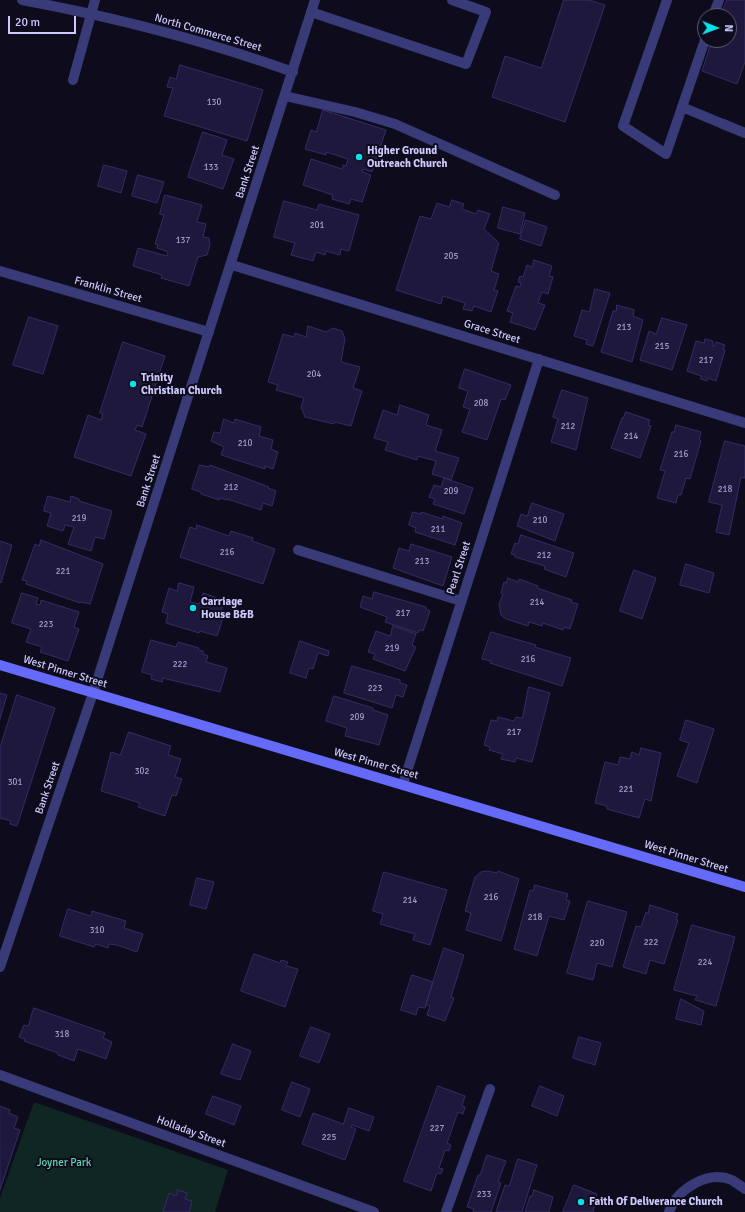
<!DOCTYPE html>
<html>
<head>
<meta charset="utf-8">
<style>
	body { margin:0 }
	#map { position:relative; width:745px; height:1212px; overflow:hidden; background:#0e0c1c; font-family:Signika,sans-serif }
	canvas { display:block }
	.north { position:absolute; left:697px; top:8px; width:40px; height:40px; box-sizing:border-box; background:#0e0c1c; border:1px solid #5a5876; border-radius:50%; rotate:91deg; font-size:11px; font-weight:700; line-height:16px; text-align:center; color:#ccc9fd }
	.north::after { content:''; display:block; margin:auto; width:14px; height:18px; background:#0ae0e8; clip-path:polygon(50% 0,100% 100%,50% 72%,0 100%) }
	.scale { position:absolute; left:8px; top:16px; width:68px; height:18px; box-sizing:border-box; border:2px solid #ccc9fd; border-top:0; padding-left:5px; font-size:12px; line-height:14px; white-space:nowrap; color:#ccc9fd; -webkit-text-stroke:3px #0e0c1c; paint-order:stroke }
</style>
</head>
<body>
<div id="map">
<canvas width="745" height="1212"></canvas>
<div class="north">N</div>
<div class="scale">20 m</div>
</div>
<script>
const ctx = document.querySelector('canvas').getContext('2d');
ctx.lineJoin = 'round';
function fillPath(path, color) { ctx.fillStyle = color; ctx.fill(path, 'evenodd'); }
function stroke(path, color, width, dash) { ctx.strokeStyle = color; ctx.lineWidth = width; ctx.lineCap = dash ? 'butt' : 'round'; ctx.setLineDash(dash || []); ctx.stroke(path); }
function label(font, color, halo, rows, align = 'center') {
  ctx.font = font + ' Signika,sans-serif'; ctx.lineWidth = 4; ctx.setLineDash([]); ctx.textBaseline = 'middle'; ctx.strokeStyle = halo; ctx.fillStyle = color; for (const [text, x, y, turn = 0] of rows) {
    ctx.save(); ctx.translate(x, y); ctx.rotate((+turn || 0) * Math.PI / 180); ctx.textAlign = isNaN(turn) ? turn : align; if (halo) ctx.strokeText(text, 0, 0); ctx.fillText(text, 0, 0); ctx.restore();
  }
}
fillPath(new Path2D(`
	M 34,1102 L 228,1170 L 215,1212 L 0,1212 L 0,1198 Z`), '#0f2623');
const building = new Path2D(`
	M 564,0 L 589,0 L 605,5 L 565,122 L 492,97 L 505,56 L 541,68 Z
	M 727,0 L 745,0 L 745,62 L 737,84 L 702,71 L 712,40 L 729,40 L 729,16 L 721,16 Z
	M 180,65 L 263,90 L 247,141 L 164,116 L 173,88 L 167,87 L 170,77 L 176,79 Z
	M 323,110 L 386,130 L 372,172 L 363,169 L 362,172 L 371,175 L 362,202 L 351,199 L 349,204 L 332,199 L 333,195 L 303,185 L 311,159 L 342,169 L 343,165 L 346,166 L 348,159 L 326,152 L 326,155 L 305,149 L 311,130 L 316,132 Z
	M 203,132 L 227,140 L 222,155 L 234,159 L 223,189 L 188,177 Z
	M 104,165 L 127,171 L 121,193 L 98,186 Z
	M 138,175 L 164,182 L 157,203 L 132,196 Z
	M 165,195 L 202,205 L 197,222 L 206,224 L 203,237 L 209,238 L 210,244 L 207,255 L 198,257 L 189,286 L 161,278 L 162,275 L 133,266 L 138,248 L 167,256 L 168,252 L 157,248 L 158,245 L 155,244 L 164,215 L 160,214 Z
	M 452,200 L 464,204 L 462,209 L 476,214 L 478,210 L 490,214 L 484,229 L 499,243 L 491,271 L 499,274 L 494,290 L 498,291 L 491,312 L 474,306 L 472,311 L 463,309 L 465,303 L 443,296 L 441,304 L 396,290 L 420,216 L 431,219 L 437,203 L 449,207 Z
	M 284,201 L 317,210 L 319,204 L 359,215 L 349,251 L 341,249 L 340,255 L 326,251 L 325,255 L 316,252 L 313,261 L 291,255 L 295,243 L 274,237 Z
	M 503,207 L 525,213 L 520,234 L 498,228 Z
	M 526,220 L 547,227 L 541,246 L 520,239 Z
	M 534,260 L 552,266 L 549,276 L 553,277 L 548,294 L 542,292 L 538,303 L 545,305 L 535,330 L 510,322 L 513,313 L 507,311 L 516,286 L 520,287 L 521,283 L 518,282 L 520,276 L 523,277 L 527,265 L 532,267 Z
	M 595,289 L 610,293 L 593,346 L 586,344 L 587,340 L 574,336 L 582,310 L 589,312 Z
	M 617,305 L 634,310 L 633,316 L 643,320 L 632,362 L 601,352 L 613,311 L 616,311 Z
	M 29,317 L 58,326 L 43,374 L 13,365 Z
	M 662,318 L 687,325 L 672,370 L 640,360 L 649,331 L 656,334 Z
	M 308,326 L 326,332 L 333,328 L 342,331 L 345,339 L 341,362 L 360,367 L 353,388 L 362,391 L 351,426 L 335,422 L 334,424 L 305,417 L 301,407 L 304,398 L 276,390 L 278,385 L 268,382 L 283,334 L 294,337 L 295,333 L 306,337 Z
	M 705,339 L 713,341 L 712,346 L 714,346 L 716,342 L 725,345 L 723,349 L 725,350 L 716,381 L 708,378 L 707,381 L 701,379 L 701,376 L 687,371 L 696,341 L 704,343 Z
	M 123,342 L 165,356 L 142,427 L 137,425 L 135,430 L 146,434 L 131,476 L 74,457 L 88,415 L 101,420 L 103,414 L 100,413 Z
	M 465,369 L 511,385 L 505,400 L 501,399 L 487,440 L 462,432 L 470,409 L 463,407 L 468,391 L 459,388 Z
	M 562,390 L 588,398 L 576,450 L 551,442 L 558,419 L 553,417 Z
	M 400,405 L 429,415 L 426,425 L 442,430 L 435,451 L 459,458 L 451,480 L 432,474 L 436,461 L 418,456 L 417,460 L 385,450 L 388,442 L 374,438 L 383,410 L 397,415 Z
	M 626,412 L 650,420 L 648,425 L 651,426 L 640,458 L 611,448 L 622,418 L 623,418 Z
	M 224,419 L 234,423 L 235,419 L 261,427 L 259,436 L 273,440 L 271,449 L 278,452 L 273,469 L 265,466 L 265,469 L 221,455 L 224,447 L 211,441 L 214,432 L 220,433 Z
	M 676,425 L 701,432 L 699,440 L 701,441 L 690,479 L 686,478 L 681,495 L 678,495 L 676,503 L 657,498 L 665,471 L 660,470 L 672,432 L 674,432 Z
	M 725,441 L 745,446 L 745,478 L 741,477 L 729,535 L 716,532 L 722,505 L 709,502 Z
	M 200,465 L 209,467 L 210,465 L 269,487 L 268,488 L 276,491 L 272,506 L 263,503 L 261,510 L 227,499 L 227,500 L 220,498 L 219,500 L 201,494 L 201,492 L 192,489 Z
	M 444,478 L 473,488 L 464,514 L 433,504 L 435,499 L 429,497 L 434,485 L 441,487 Z
	M 48,496 L 70,502 L 71,496 L 79,499 L 79,501 L 112,511 L 104,539 L 95,537 L 91,551 L 68,544 L 74,527 L 65,525 L 63,531 L 47,526 L 51,513 L 44,511 Z
	M 532,503 L 564,514 L 555,541 L 517,526 L 521,514 L 527,516 Z
	M 413,512 L 421,514 L 421,512 L 443,519 L 443,516 L 462,523 L 455,545 L 415,532 L 416,528 L 409,525 Z
	M 197,525 L 229,536 L 231,531 L 253,538 L 252,541 L 275,549 L 263,584 L 180,557 L 190,527 L 196,529 Z
	M 521,535 L 574,553 L 566,577 L 544,569 L 545,566 L 515,557 L 515,555 L 511,554 L 515,543 L 518,544 Z
	M 41,540 L 103,564 L 90,604 L 81,602 L 80,603 L 26,584 L 27,581 L 22,580 L 35,544 L 39,546 Z
	M 0,541 L 12,545 L 1,583 L 0,582 Z
	M 411,544 L 452,557 L 443,586 L 393,568 L 399,548 L 409,551 Z
	M 686,564 L 714,573 L 709,593 L 680,585 Z
	M 634,570 L 656,578 L 642,619 L 620,611 Z
	M 508,578 L 518,582 L 519,579 L 538,586 L 537,588 L 572,600 L 571,602 L 578,604 L 570,629 L 564,627 L 563,630 L 543,623 L 542,626 L 529,622 L 528,626 L 506,619 L 501,615 L 499,604 L 503,594 L 501,593 L 504,582 L 506,583 Z
	M 179,583 L 194,587 L 190,602 L 199,604 L 203,593 L 218,598 L 217,601 L 223,603 L 221,614 L 224,615 L 217,636 L 200,631 L 199,633 L 166,623 L 168,614 L 162,612 L 169,588 L 177,591 Z
	M 374,592 L 426,607 L 426,609 L 430,611 L 423,631 L 419,630 L 418,633 L 385,622 L 387,617 L 360,607 L 363,596 L 372,599 Z
	M 22,593 L 38,598 L 36,604 L 40,605 L 41,600 L 79,612 L 74,627 L 79,629 L 68,661 L 40,652 L 42,647 L 26,642 L 31,629 L 12,623 Z
	M 393,626 L 416,634 L 412,645 L 416,647 L 405,671 L 373,659 L 375,654 L 368,652 L 376,631 L 390,636 Z
	M 491,632 L 536,645 L 535,647 L 571,658 L 562,686 L 490,663 L 491,661 L 482,659 Z
	M 151,640 L 176,647 L 178,642 L 199,648 L 198,650 L 203,651 L 203,654 L 208,656 L 206,662 L 227,668 L 220,692 L 163,678 L 162,682 L 151,679 L 152,675 L 142,672 Z
	M 300,641 L 329,651 L 328,656 L 318,653 L 313,669 L 309,668 L 306,678 L 290,673 Z
	M 352,666 L 400,680 L 400,683 L 407,685 L 403,697 L 396,695 L 392,708 L 344,693 Z
	M 529,687 L 550,693 L 532,762 L 516,758 L 515,762 L 501,759 L 503,754 L 489,750 L 490,747 L 484,745 L 491,720 L 497,721 L 498,717 L 514,721 L 516,717 L 522,718 Z
	M 0,693 L 7,695 L 0,719 Z
	M 17,695 L 55,708 L 17,826 L 10,824 L 11,821 L 0,818 L 0,748 Z
	M 334,696 L 373,708 L 373,710 L 388,715 L 379,745 L 345,736 L 347,728 L 326,721 Z
	M 686,720 L 714,729 L 697,783 L 677,776 L 689,743 L 680,740 Z
	M 129,732 L 171,746 L 168,755 L 181,759 L 175,777 L 182,779 L 176,796 L 172,795 L 165,816 L 138,807 L 140,803 L 101,791 L 111,752 L 120,755 Z
	M 641,748 L 661,753 L 651,801 L 645,799 L 639,818 L 607,809 L 607,806 L 595,803 L 605,762 L 618,765 L 620,757 L 630,759 L 632,752 L 639,755 Z
	M 488,871 L 497,873 L 498,871 L 519,879 L 501,941 L 466,930 L 471,913 L 465,911 L 475,877 L 481,872 Z
	M 384,872 L 447,890 L 430,945 L 413,940 L 415,934 L 380,924 L 383,914 L 373,911 Z
	M 197,878 L 214,882 L 206,909 L 190,905 Z
	M 535,885 L 568,894 L 566,900 L 570,901 L 564,920 L 549,916 L 537,956 L 514,949 L 530,890 L 533,891 Z
	M 588,901 L 627,912 L 612,967 L 597,963 L 593,980 L 567,973 Z
	M 650,905 L 678,914 L 676,920 L 678,920 L 664,964 L 650,960 L 646,974 L 623,967 L 636,926 L 641,927 L 646,912 L 648,913 Z
	M 68,909 L 91,916 L 92,911 L 126,921 L 124,928 L 143,934 L 137,952 L 117,945 L 109,944 L 108,948 L 96,944 L 94,947 L 60,936 Z
	M 692,925 L 735,937 L 716,1006 L 695,1000 L 697,996 L 674,990 Z
	M 444,948 L 464,955 L 451,997 L 454,998 L 445,1021 L 427,1015 L 430,1006 L 426,1005 Z
	M 254,954 L 280,963 L 281,960 L 288,962 L 286,966 L 298,969 L 285,1007 L 241,991 Z
	M 412,975 L 433,982 L 425,1008 L 418,1007 L 416,1015 L 401,1010 Z
	M 681,999 L 704,1011 L 701,1025 L 676,1019 Z
	M 34,1008 L 105,1033 L 103,1038 L 112,1042 L 106,1059 L 78,1049 L 74,1061 L 58,1055 L 58,1053 L 24,1041 L 25,1039 L 19,1037 L 24,1025 L 28,1026 Z
	M 311,1027 L 330,1034 L 319,1063 L 300,1056 Z
	M 579,1037 L 601,1043 L 595,1065 L 573,1058 Z
	M 233,1044 L 251,1051 L 240,1080 L 221,1074 Z
	M 292,1082 L 310,1089 L 300,1117 L 282,1110 Z
	M 438,1086 L 465,1096 L 462,1106 L 465,1107 L 463,1114 L 458,1112 L 447,1143 L 451,1145 L 449,1151 L 445,1150 L 439,1168 L 443,1169 L 441,1174 L 437,1173 L 431,1191 L 404,1181 Z
	M 540,1086 L 564,1096 L 557,1116 L 532,1106 Z
	M 213,1096 L 241,1106 L 234,1125 L 206,1114 Z
	M 0,1106 L 10,1110 L 9,1113 L 18,1117 L 14,1128 L 20,1130 L 0,1190 Z
	M 349,1108 L 374,1117 L 369,1131 L 352,1125 L 351,1127 L 356,1129 L 345,1160 L 302,1144 L 313,1113 L 343,1124 Z
	M 487,1155 L 506,1161 L 498,1182 L 501,1183 L 491,1212 L 473,1212 L 474,1209 L 467,1207 L 478,1175 L 480,1175 Z
	M 518,1159 L 537,1165 L 522,1212 L 496,1212 L 505,1185 L 509,1186 Z
	M 574,1185 L 597,1194 L 593,1212 L 563,1212 Z
	M 178,1190 L 187,1193 L 185,1199 L 192,1201 L 189,1212 L 163,1212 L 169,1193 L 176,1196 Z
	M 534,1190 L 553,1197 L 549,1212 L 525,1212 L 530,1196 L 532,1196 Z`);
fillPath(building, '#1e193c');
stroke(building, '#342c67', 1);
stroke(new Path2D(`
	M 667,0 L 623,126 L 666,154 L 705,40
	M 311,12 L 466,64 L 486,12 L 452,0
	M 713,16 L 719,0
	M 73,80 L 95,0
	M 285,96 L 355,112 L 395,124 L 555,195
	M 682,107 L 723,124
	M 298,550 L 461,601
	M 446,1212 L 490,1089
	M 669,1212 C 677,1189 708,1170 732,1180 C 736,1183 741,1186 745,1189`), '#393b79', 10);
stroke(new Path2D(`
	M 22,0 C 114,17 204,40 293,72
	M 723,124 L 745,133
	M 232,265 L 745,423
	M 0,271 L 209,332
	M 403,784 L 539,359
	M 0,967 L 93,693 L 315,0
	M 0,1075 L 374,1212`), '#393b79', 10);
stroke(new Path2D(`
	M 0,665 L 745,887`), '#656af8', 10);
for (const [x, y, r, color] of [
	[359,157,4,"#0ae0e8"],
	[133,384,4,"#0ae0e8"],
	[193,608,4,"#0ae0e8"],
	[581,1202,4,"#0ae0e8"]
]) { const dot = new Path2D(); dot.arc(x, y, r, 0, 2 * Math.PI); ctx.fillStyle = color; ctx.fill(dot); stroke(dot, '#0e0c1c', 1.5); }
label('9px', '#a09dcd', null, [
	["130",214,103],
	["133",211,168],
	["201",317,226],
	["137",183,241],
	["205",451,257],
	["213",624,328],
	["215",662,347],
	["217",706,361],
	["204",314,375],
	["208",481,404],
	["212",568,427],
	["214",631,437],
	["210",245,444],
	["216",681,455],
	["212",231,488],
	["218",725,490],
	["209",451,492],
	["219",79,519],
	["210",540,521],
	["211",438,530],
	["216",227,553],
	["212",544,556],
	["213",422,562],
	["221",63,572],
	["214",537,603],
	["217",403,614],
	["223",46,625],
	["219",392,649],
	["216",528,660],
	["222",180,665],
	["223",375,689],
	["209",357,718],
	["217",514,733],
	["302",142,772],
	["301",15,783],
	["221",626,790],
	["216",491,898],
	["214",410,901],
	["218",535,918],
	["310",97,931],
	["222",651,943],
	["220",597,944],
	["224",705,963],
	["318",62,1035],
	["227",437,1129],
	["225",329,1138],
	["233",484,1195]
]);
label('11px', '#ccc9fd', '#0e0c1c', [
	["North Commerce Street",208,33,16],
	["Bank Street",248,172,-72],
	["Franklin Street",108,290,16],
	["Grace Street",492,332,17],
	["Bank Street",149,481,-72],
	["Pearl Street",459,568,-72],
	["West Pinner Street",65,672,17],
	["West Pinner Street",376,764,16],
	["Bank Street",48,788,-71],
	["West Pinner Street",686,857,17],
	["Holladay Street",191,1132,20]
]);
label('bold 11px', '#ccc9fd', '#0e0c1c', [
	["Higher Ground",367,151],
	["Outreach Church",367,164],
	["Trinity",141,378],
	["Christian Church",141,391],
	["Carriage",201,602],
	["House B&B",201,615],
	["Faith Of Deliverance Church",589,1202]
], 'left');
label('11px', '#5ad8b1', '#0e0c1c', [
	["Joyner Park",64,1163]
]);
</script>
</body>
</html>
